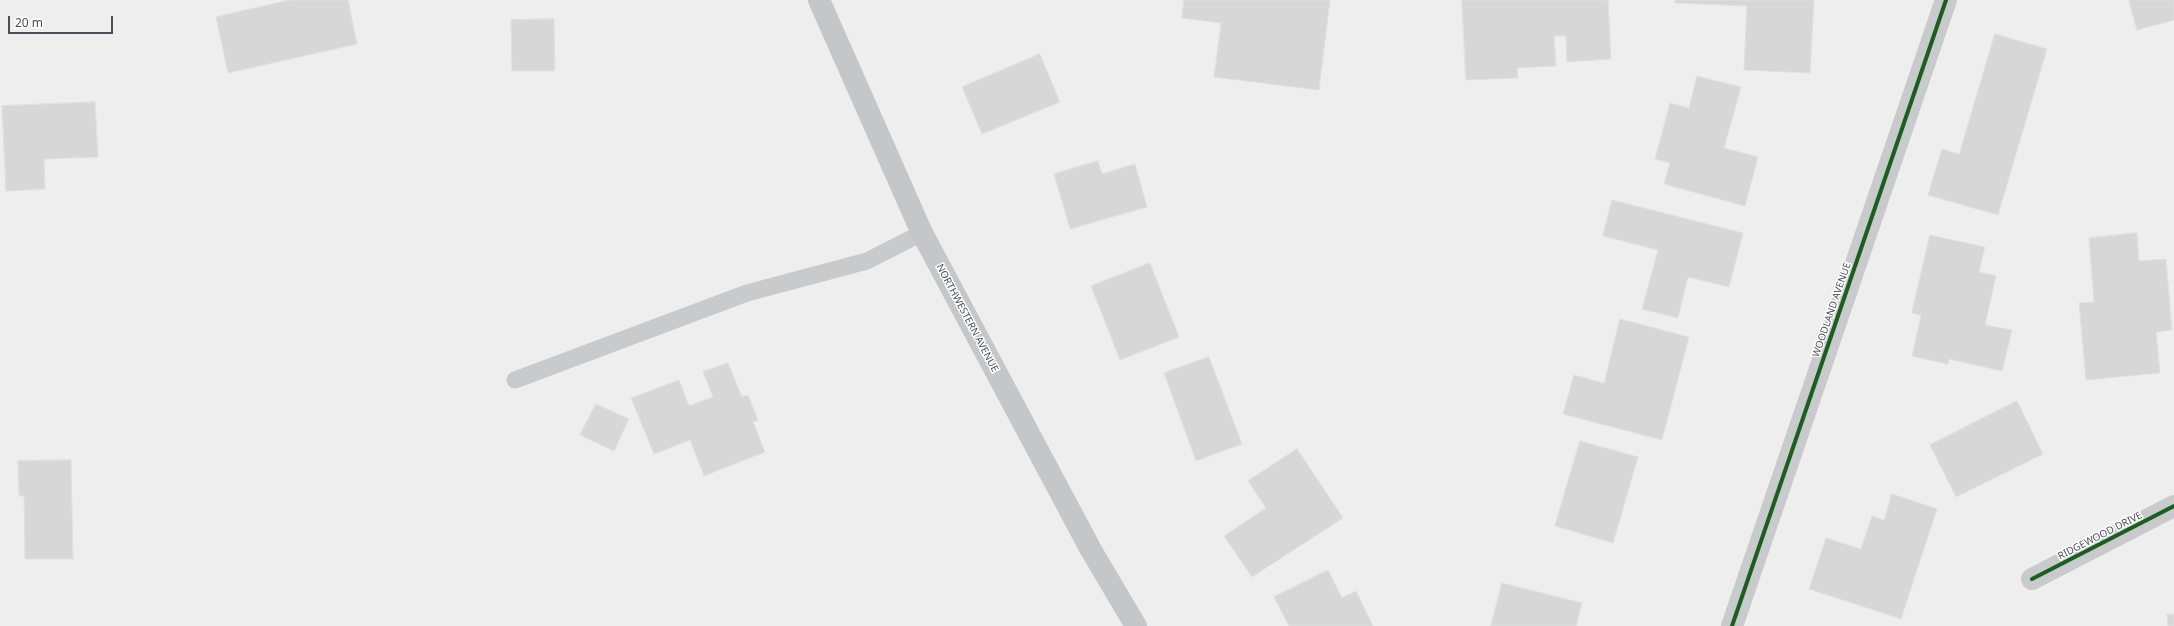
<!DOCTYPE html>
<html>
<head>
<meta charset="utf-8">
<style>
	body { margin:0 }
	#map { position:relative; width:2174px; height:626px; overflow:hidden; background:#eee; font-family:"Noto Sans",sans-serif }
	canvas { display:block }
	.scale { position:absolute; left:8px; top:16px; width:105px; height:18px; box-sizing:border-box; border:2px solid #474f58; border-top:0; padding-left:5px; font-size:12px; line-height:14px; white-space:nowrap; color:#474f58; -webkit-text-stroke:3px #fff; paint-order:stroke }
</style>
</head>
<body>
<div id="map">
<canvas width="2174" height="626"></canvas>
<div class="scale">20 m</div>
</div>
<script>
const ctx = document.querySelector('canvas').getContext('2d');
ctx.lineJoin = 'round';
function fillPath(path, color) { ctx.fillStyle = color; ctx.fill(path, 'evenodd'); }
function stroke(path, color, width, dash) { ctx.strokeStyle = color; ctx.lineWidth = width; ctx.lineCap = dash ? 'butt' : 'round'; ctx.setLineDash(dash || []); ctx.stroke(path); }
function label(font, color, halo, rows, align = 'center') {
  ctx.font = font + ' "Noto Sans",sans-serif'; ctx.lineWidth = 3; ctx.setLineDash([]); ctx.textBaseline = 'middle'; ctx.strokeStyle = halo; ctx.fillStyle = color; for (const [text, x, y, turn = 0] of rows) {
    ctx.save(); ctx.translate(x, y); ctx.rotate((+turn || 0) * Math.PI / 180); ctx.textAlign = isNaN(turn) ? turn : align; if (halo) ctx.strokeText(text, 0, 0); ctx.fillText(text, 0, 0); ctx.restore();
  }
}
const building = new Path2D(`
	M 290,0 L 348,0 L 357,44 L 228,73 L 216,17 Z
	M 1184,0 L 1330,0 L 1319,90 L 1214,77 L 1221,23 L 1182,18 Z
	M 1462,0 L 1608,0 L 1611,59 L 1567,62 L 1566,36 L 1554,36 L 1556,66 L 1517,68 L 1518,78 L 1466,80 Z
	M 1675,0 L 1814,0 L 1810,73 L 1744,70 L 1747,6 L 1675,3 Z
	M 2129,0 L 2174,0 L 2174,20 L 2137,30 Z
	M 554,19 L 555,71 L 512,71 L 511,20 Z
	M 1995,34 L 2047,49 L 1998,215 L 1928,195 L 1942,149 L 1959,154 Z
	M 1040,54 L 1060,102 L 982,134 L 962,87 Z
	M 1697,76 L 1741,87 L 1724,148 L 1758,157 L 1745,206 L 1664,184 L 1670,163 L 1655,159 L 1670,103 L 1689,108 Z
	M 95,102 L 98,157 L 44,159 L 45,189 L 6,191 L 2,106 Z
	M 1098,161 L 1102,174 L 1135,164 L 1147,207 L 1070,229 L 1054,174 Z
	M 1612,200 L 1743,233 L 1729,287 L 1688,277 L 1678,318 L 1642,309 L 1658,250 L 1603,236 Z
	M 2137,233 L 2139,261 L 2166,259 L 2172,330 L 2156,332 L 2160,373 L 2086,380 L 2079,303 L 2094,302 L 2089,238 Z
	M 1930,235 L 1985,247 L 1979,272 L 1996,276 L 1985,325 L 2012,330 L 2002,371 L 1949,359 L 1948,364 L 1912,356 L 1921,315 L 1912,313 Z
	M 1150,263 L 1179,337 L 1120,360 L 1091,286 Z
	M 1620,319 L 1689,337 L 1662,440 L 1563,414 L 1574,375 L 1604,383 Z
	M 1209,357 L 1242,444 L 1196,461 L 1164,373 Z
	M 728,363 L 742,397 L 748,395 L 758,420 L 753,422 L 765,452 L 704,476 L 690,440 L 654,454 L 631,398 L 679,380 L 689,406 L 713,397 L 703,372 Z
	M 2017,401 L 2043,454 L 1956,497 L 1930,445 Z
	M 596,404 L 629,419 L 614,451 L 580,435 Z
	M 1580,441 L 1638,457 L 1613,543 L 1555,526 Z
	M 1297,449 L 1343,518 L 1252,577 L 1224,536 L 1266,508 L 1248,481 Z
	M 71,460 L 73,559 L 25,559 L 24,496 L 19,496 L 18,461 Z
	M 1892,494 L 1937,509 L 1901,619 L 1809,589 L 1826,538 L 1861,549 L 1872,516 L 1884,520 Z
	M 1328,570 L 1342,598 L 1356,591 L 1373,626 L 1289,626 L 1274,597 Z
	M 1502,583 L 1582,603 L 1576,626 L 1491,626 Z
	M 2174,614 L 2174,626 L 2168,626 L 2167,615 Z`);
fillPath(building, '#d7d7d8');
stroke(building, '#dfe0e1', 1);
stroke(new Path2D(`
	M 515,380 L 747,293 L 867,261 L 922,233`), '#c8cacc', 17);
stroke(new Path2D(`
	M 2032,579 L 2174,506
	M 1732,626 L 1946,0`), '#c8cacc', 22);
stroke(new Path2D(`
	M 819,0 L 922,233 L 1091,550 L 1136,626`), '#c4c7ca', 22);
stroke(new Path2D(`
	M 2032,579 L 2174,506
	M 1732,626 L 1946,0`), '#1b5e20', 4);
label('10px', '#474f58', '#fff', [
	["WOODLAND AVENUE",1832,310,-71],
	["NORTHWESTERN AVENUE",967,318,62],
	["RIDGEWOOD DRIVE",2100,536,-27]
]);
</script>
</body>
</html>
